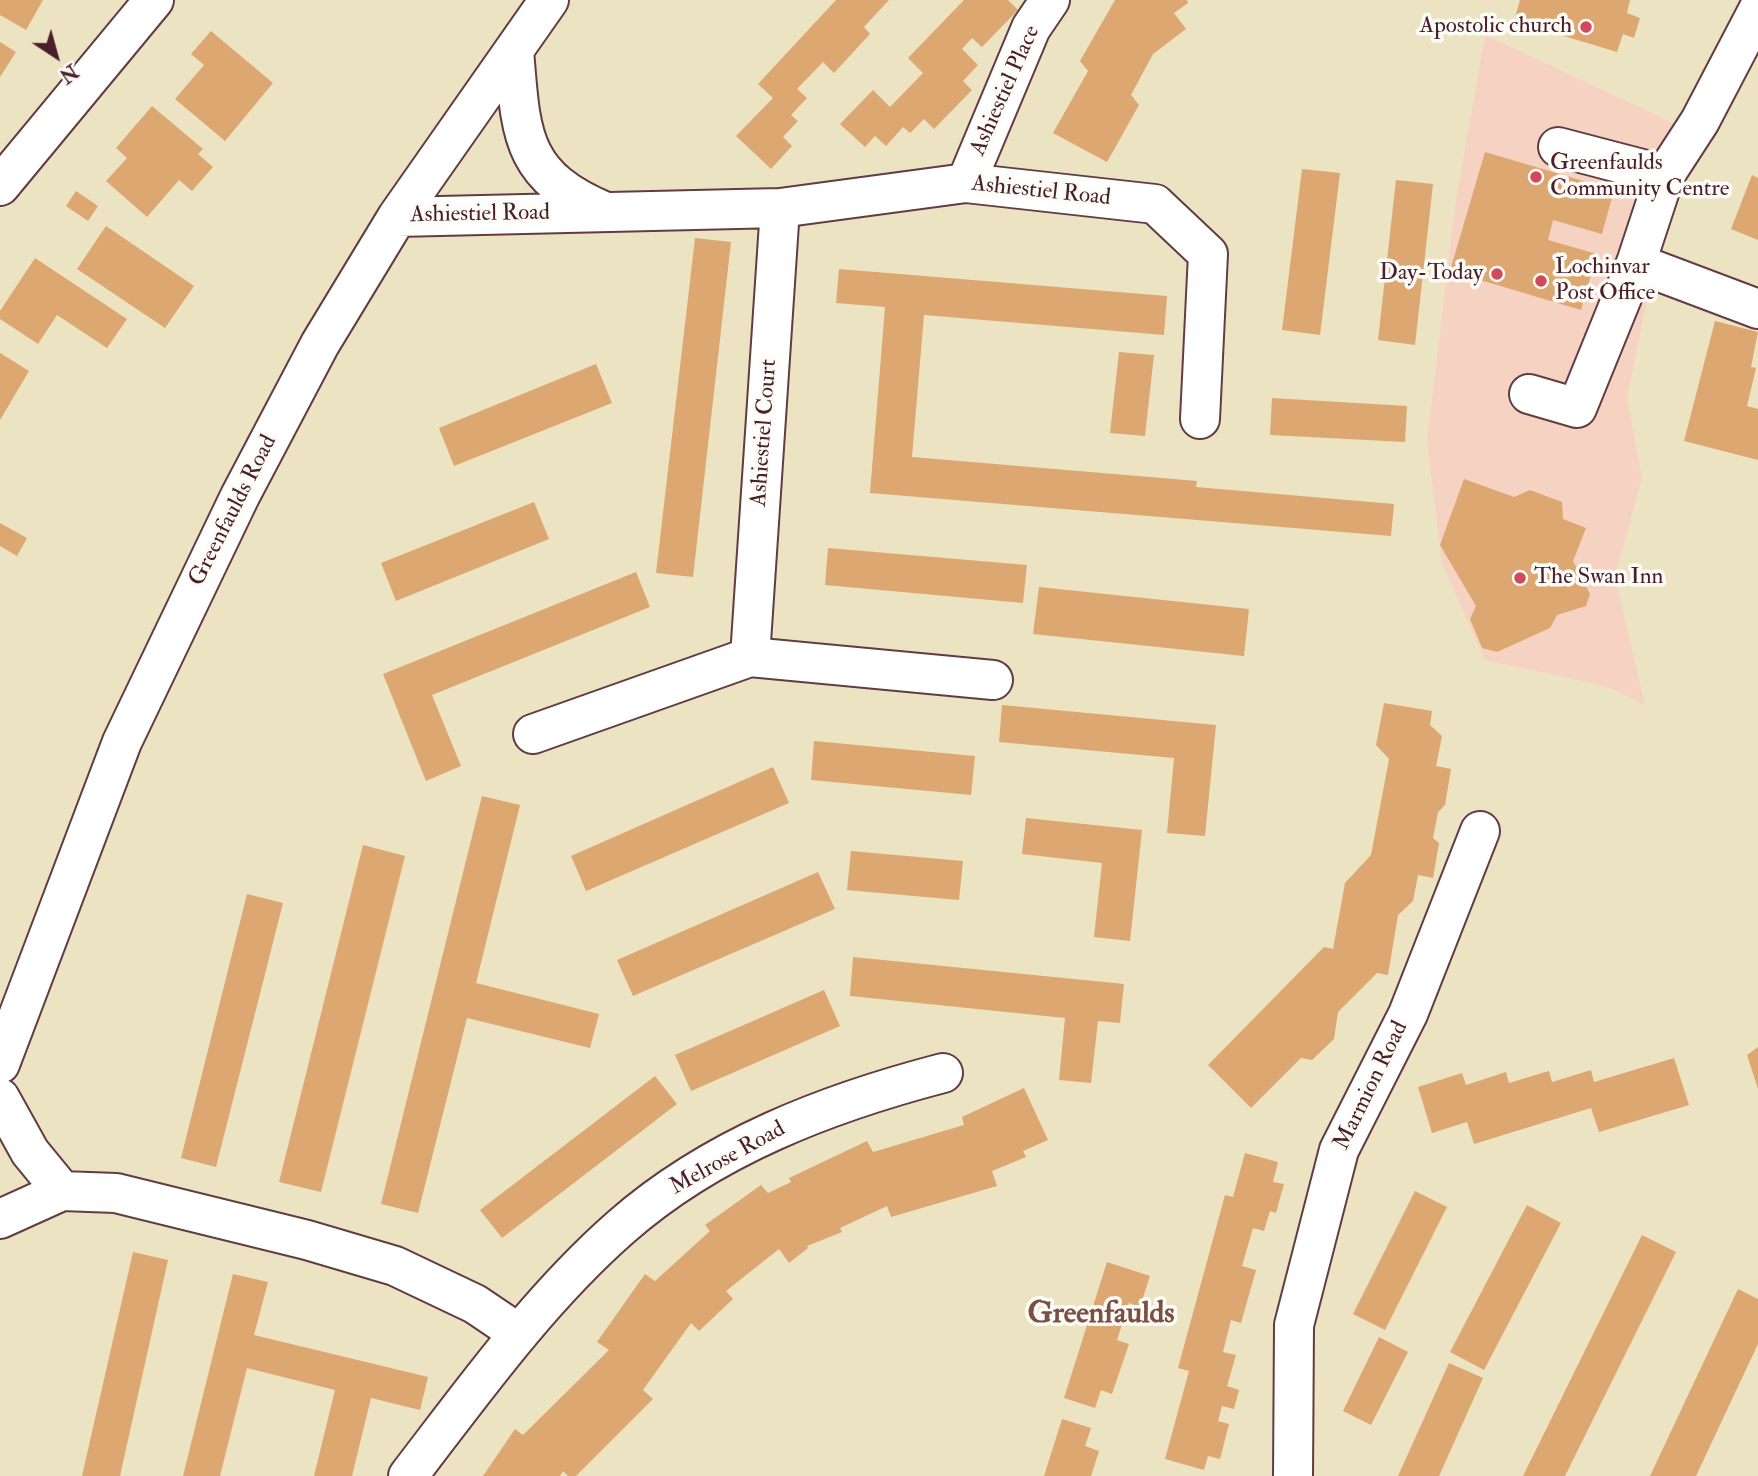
<!DOCTYPE html>
<html>
<head>
<meta charset="utf-8">
<style>
	body { margin:0 }
	#map { position:relative; width:1758px; height:1476px; overflow:hidden; background:#ece3c3; font-family:"IM FELL Double Pica",serif }
	canvas { display:block }
	.north { position:absolute; left:21px; top:21px; width:70px; height:70px; -webkit-text-stroke:5px #fdfcf7; paint-order:stroke; rotate:144deg; font-size:19px; font-weight:700; line-height:28px; text-align:center; color:#4a1f2b }
	.north::after { content:''; display:block; margin:auto; width:24px; height:32px; background:#4a1f2b; clip-path:polygon(50% 0,100% 100%,50% 72%,0 100%) }
</style>
</head>
<body>
<div id="map">
<canvas width="1758" height="1476"></canvas>
<div class="north">N</div>
</div>
<script>
const ctx = document.querySelector('canvas').getContext('2d');
ctx.lineJoin = 'round';
function fillPath(path, color) { ctx.fillStyle = color; ctx.fill(path, 'evenodd'); }
function stroke(path, color, width, dash) { ctx.strokeStyle = color; ctx.lineWidth = width; ctx.lineCap = dash ? 'butt' : 'round'; ctx.setLineDash(dash || []); ctx.stroke(path); }
function label(font, color, halo, rows, align = 'center') {
  ctx.font = font + ' "IM FELL Double Pica",serif'; ctx.lineWidth = 7; ctx.setLineDash([]); ctx.textBaseline = 'middle'; ctx.strokeStyle = halo; ctx.fillStyle = color; for (const [text, x, y, turn = 0] of rows) {
    ctx.save(); ctx.translate(x, y); ctx.rotate((+turn || 0) * Math.PI / 180); ctx.textAlign = isNaN(turn) ? turn : align; if (halo) ctx.strokeText(text, 0, 0); ctx.fillText(text, 0, 0); ctx.restore();
  }
}
fillPath(new Path2D(`
	M 1485,35 L 1682,127 L 1627,398 L 1642,478 L 1615,577 L 1645,705 L 1605,686 L 1485,660 L 1442,563 L 1427,441 L 1456,200 Z`), '#f6d2c3');
fillPath(new Path2D(`
	M 0,0 L 43,0 L 26,30 L 0,15 Z
	M 836,0 L 889,0 L 864,27 L 870,34 L 834,73 L 823,62 L 797,89 L 807,98 L 791,115 L 798,121 L 783,137 L 792,146 L 771,169 L 736,136 L 773,98 L 758,84 Z
	M 964,0 L 1008,0 L 1018,10 L 982,47 L 972,38 L 962,49 L 978,65 L 963,81 L 972,90 L 934,129 L 924,119 L 910,133 L 903,127 L 886,146 L 875,136 L 865,147 L 840,124 L 873,90 L 890,107 L 923,73 L 908,58 Z
	M 1115,0 L 1187,0 L 1188,3 L 1174,13 L 1186,29 L 1153,54 L 1131,95 L 1139,105 L 1107,162 L 1053,133 L 1088,71 L 1080,61 Z
	M 1520,0 L 1630,0 L 1627,13 L 1640,18 L 1634,38 L 1623,34 L 1617,52 L 1514,21 Z
	M 211,31 L 273,83 L 225,141 L 175,99 L 204,65 L 191,54 Z
	M 0,42 L 16,52 L 0,77 Z
	M 152,106 L 203,149 L 198,154 L 213,167 L 192,191 L 179,180 L 147,217 L 106,181 L 127,158 L 116,148 Z
	M 1485,152 L 1614,190 L 1602,234 L 1553,220 L 1548,240 L 1597,254 L 1581,310 L 1450,271 Z
	M 1302,169 L 1340,173 L 1320,335 L 1282,330 Z
	M 1752,175 L 1758,178 L 1758,240 L 1731,229 Z
	M 1396,180 L 1433,184 L 1415,345 L 1378,340 Z
	M 76,191 L 98,206 L 88,221 L 66,206 Z
	M 106,226 L 194,286 L 165,328 L 77,269 Z
	M 695,238 L 731,242 L 693,577 L 656,573 Z
	M 35,258 L 127,319 L 107,348 L 57,315 L 38,344 L 0,319 L 0,311 Z
	M 839,269 L 1167,296 L 1164,335 L 924,315 L 912,457 L 1197,481 L 1196,487 L 1394,504 L 1391,536 L 870,493 L 885,307 L 836,303 Z
	M 1715,321 L 1758,332 L 1751,367 L 1756,368 L 1747,406 L 1758,409 L 1758,460 L 1684,441 Z
	M 1119,352 L 1154,355 L 1145,436 L 1110,433 Z
	M 0,353 L 29,371 L 0,420 Z
	M 596,364 L 612,403 L 454,466 L 439,428 Z
	M 1272,398 L 1407,406 L 1405,442 L 1270,435 Z
	M 1464,479 L 1514,497 L 1530,490 L 1562,502 L 1563,519 L 1586,528 L 1573,561 L 1590,594 L 1586,606 L 1557,615 L 1550,628 L 1497,652 L 1482,648 L 1470,619 L 1476,606 L 1440,545 Z
	M 534,502 L 549,539 L 396,601 L 381,563 Z
	M 0,523 L 27,538 L 17,556 L 0,546 Z
	M 828,548 L 1027,565 L 1023,603 L 825,585 Z
	M 636,572 L 650,607 L 432,695 L 461,766 L 426,781 L 383,674 Z
	M 1039,587 L 1249,609 L 1244,656 L 1033,634 Z
	M 1384,703 L 1432,711 L 1430,725 L 1442,736 L 1436,766 L 1451,769 L 1445,805 L 1438,812 L 1433,838 L 1439,843 L 1433,878 L 1418,875 L 1413,901 L 1398,915 L 1388,975 L 1377,973 L 1338,1012 L 1334,1039 L 1312,1060 L 1301,1058 L 1251,1108 L 1208,1065 L 1324,947 L 1333,949 L 1345,883 L 1371,855 L 1389,759 L 1376,745 Z
	M 1002,705 L 1216,725 L 1205,836 L 1167,833 L 1174,758 L 999,742 Z
	M 814,741 L 975,756 L 971,795 L 811,780 Z
	M 773,767 L 789,803 L 586,891 L 571,856 Z
	M 482,796 L 520,805 L 476,983 L 599,1014 L 590,1048 L 467,1018 L 418,1213 L 381,1204 Z
	M 1026,818 L 1142,830 L 1130,941 L 1094,937 L 1102,863 L 1022,854 Z
	M 363,845 L 405,856 L 321,1192 L 279,1182 Z
	M 851,851 L 963,861 L 959,900 L 847,890 Z
	M 818,872 L 835,909 L 633,996 L 617,960 Z
	M 247,894 L 283,903 L 216,1167 L 181,1158 Z
	M 853,957 L 1124,984 L 1120,1023 L 1098,1021 L 1091,1083 L 1059,1080 L 1065,1018 L 850,996 Z
	M 824,990 L 840,1026 L 691,1091 L 675,1055 Z
	M 1758,1047 L 1758,1089 L 1747,1055 Z
	M 1674,1058 L 1689,1105 L 1599,1132 L 1591,1108 L 1474,1144 L 1467,1122 L 1432,1133 L 1418,1087 L 1462,1073 L 1466,1085 L 1506,1072 L 1509,1083 L 1549,1071 L 1552,1082 L 1591,1070 L 1594,1082 Z
	M 655,1076 L 677,1104 L 502,1238 L 480,1210 Z
	M 1024,1088 L 1048,1140 L 1023,1151 L 1026,1157 L 992,1171 L 997,1186 L 891,1217 L 887,1206 L 840,1228 L 842,1232 L 807,1246 L 808,1248 L 789,1263 L 779,1249 L 726,1291 L 733,1299 L 699,1331 L 691,1323 L 643,1390 L 653,1399 L 576,1476 L 568,1476 L 563,1471 L 560,1476 L 483,1476 L 515,1429 L 523,1435 L 609,1350 L 597,1342 L 645,1274 L 655,1281 L 710,1231 L 705,1225 L 761,1185 L 768,1193 L 791,1182 L 789,1178 L 867,1141 L 873,1152 L 964,1125 L 962,1117 Z
	M 1245,1153 L 1278,1162 L 1273,1182 L 1284,1184 L 1276,1213 L 1270,1211 L 1264,1231 L 1253,1228 L 1242,1266 L 1256,1270 L 1241,1323 L 1231,1320 L 1223,1352 L 1236,1355 L 1227,1386 L 1239,1390 L 1234,1409 L 1222,1406 L 1218,1421 L 1229,1424 L 1220,1459 L 1208,1456 L 1204,1470 L 1165,1459 L 1189,1371 L 1178,1368 L 1225,1195 L 1233,1197 Z
	M 1415,1191 L 1447,1207 L 1385,1330 L 1353,1314 Z
	M 1527,1205 L 1561,1223 L 1484,1370 L 1450,1352 Z
	M 1642,1235 L 1676,1252 L 1565,1476 L 1523,1476 Z
	M 133,1252 L 168,1260 L 120,1476 L 82,1476 Z
	M 1107,1262 L 1150,1276 L 1140,1307 L 1129,1303 L 1117,1340 L 1129,1344 L 1112,1394 L 1101,1390 L 1095,1408 L 1064,1398 Z
	M 233,1274 L 268,1282 L 254,1335 L 428,1377 L 420,1410 L 371,1398 L 352,1476 L 314,1476 L 335,1390 L 247,1368 L 220,1476 L 183,1476 Z
	M 1738,1289 L 1758,1299 L 1758,1344 L 1696,1476 L 1650,1476 Z
	M 1379,1337 L 1408,1352 L 1371,1425 L 1343,1411 Z
	M 1449,1363 L 1483,1378 L 1439,1476 L 1398,1476 Z
	M 1062,1419 L 1091,1428 L 1085,1446 L 1099,1451 L 1091,1476 L 1044,1476 Z`), '#dda771');
const minor = new Path2D(`
	M 514,50 C 521,133 519,176 606,212
	M 1558,147 L 1665,175
	M 966,183 L 1031,28 L 1050,0
	M 0,186 L 154,0
	M 397,217 L 780,208 L 966,183 L 1155,204 L 1208,254 L 1200,419
	M 1636,263 L 1758,309
	M 1529,394 L 1577,408 L 1636,263 L 1665,175 L 1700,121 L 1758,10
	M 750,657 L 780,208
	M 533,734 L 750,657 L 993,680
	M 0,1064 L 122,742 L 240,496 L 320,344 L 397,217 L 549,0
	M 0,1098 L 30,1152 L 62,1191
	M 0,1219 L 62,1191 L 116,1193 L 307,1240 L 395,1266 L 475,1304 L 518,1333
	M 408,1476 C 474,1390 539,1299 621,1227 C 712,1147 828,1103 943,1073
	M 1293,1476 L 1294,1325 L 1339,1150 L 1408,1014 L 1480,831`);
stroke(minor, '#623c42', 42);
stroke(minor, '#fff', 38);
for (const [x, y, r, color] of [
	[1586,27,7,"#d1495b"],
	[1536,177,7,"#d1495b"],
	[1497,274,7,"#d1495b"],
	[1541,281,7,"#d1495b"],
	[1520,578,7,"#d1495b"]
]) { const dot = new Path2D(); dot.arc(x, y, r, 0, 2 * Math.PI); ctx.fillStyle = color; ctx.fill(dot); stroke(dot, '#fdfcf7', 2.5); }
label('23px', '#4a1f2b', '#fdfcf7', [
	["Apostolic church",1572,27,"right"],
	["Greenfaulds",1550,164],
	["Community Centre",1550,190],
	["Lochinvar",1555,268],
	["Post Office",1555,294],
	["Day-Today",1483,274,"right"],
	["The Swan Inn",1534,578]
], 'left');
label('23px', '#4a1f2b', '#fdfcf7', [
	["Ashiestiel Place",1006,91,-66],
	["Ashiestiel Road",1041,192,6],
	["Ashiestiel Road",480,215,-1],
	["Ashiestiel Court",765,433,-86],
	["Greenfaulds Road",234,511,-63],
	["Marmion Road",1372,1086,-64],
	["Melrose Road",728,1159,-29]
]);
label('bold 30px', '#7d4f44', '#fdfcf7', [
	["Greenfaulds",1101,1316]
]);
</script>
</body>
</html>
